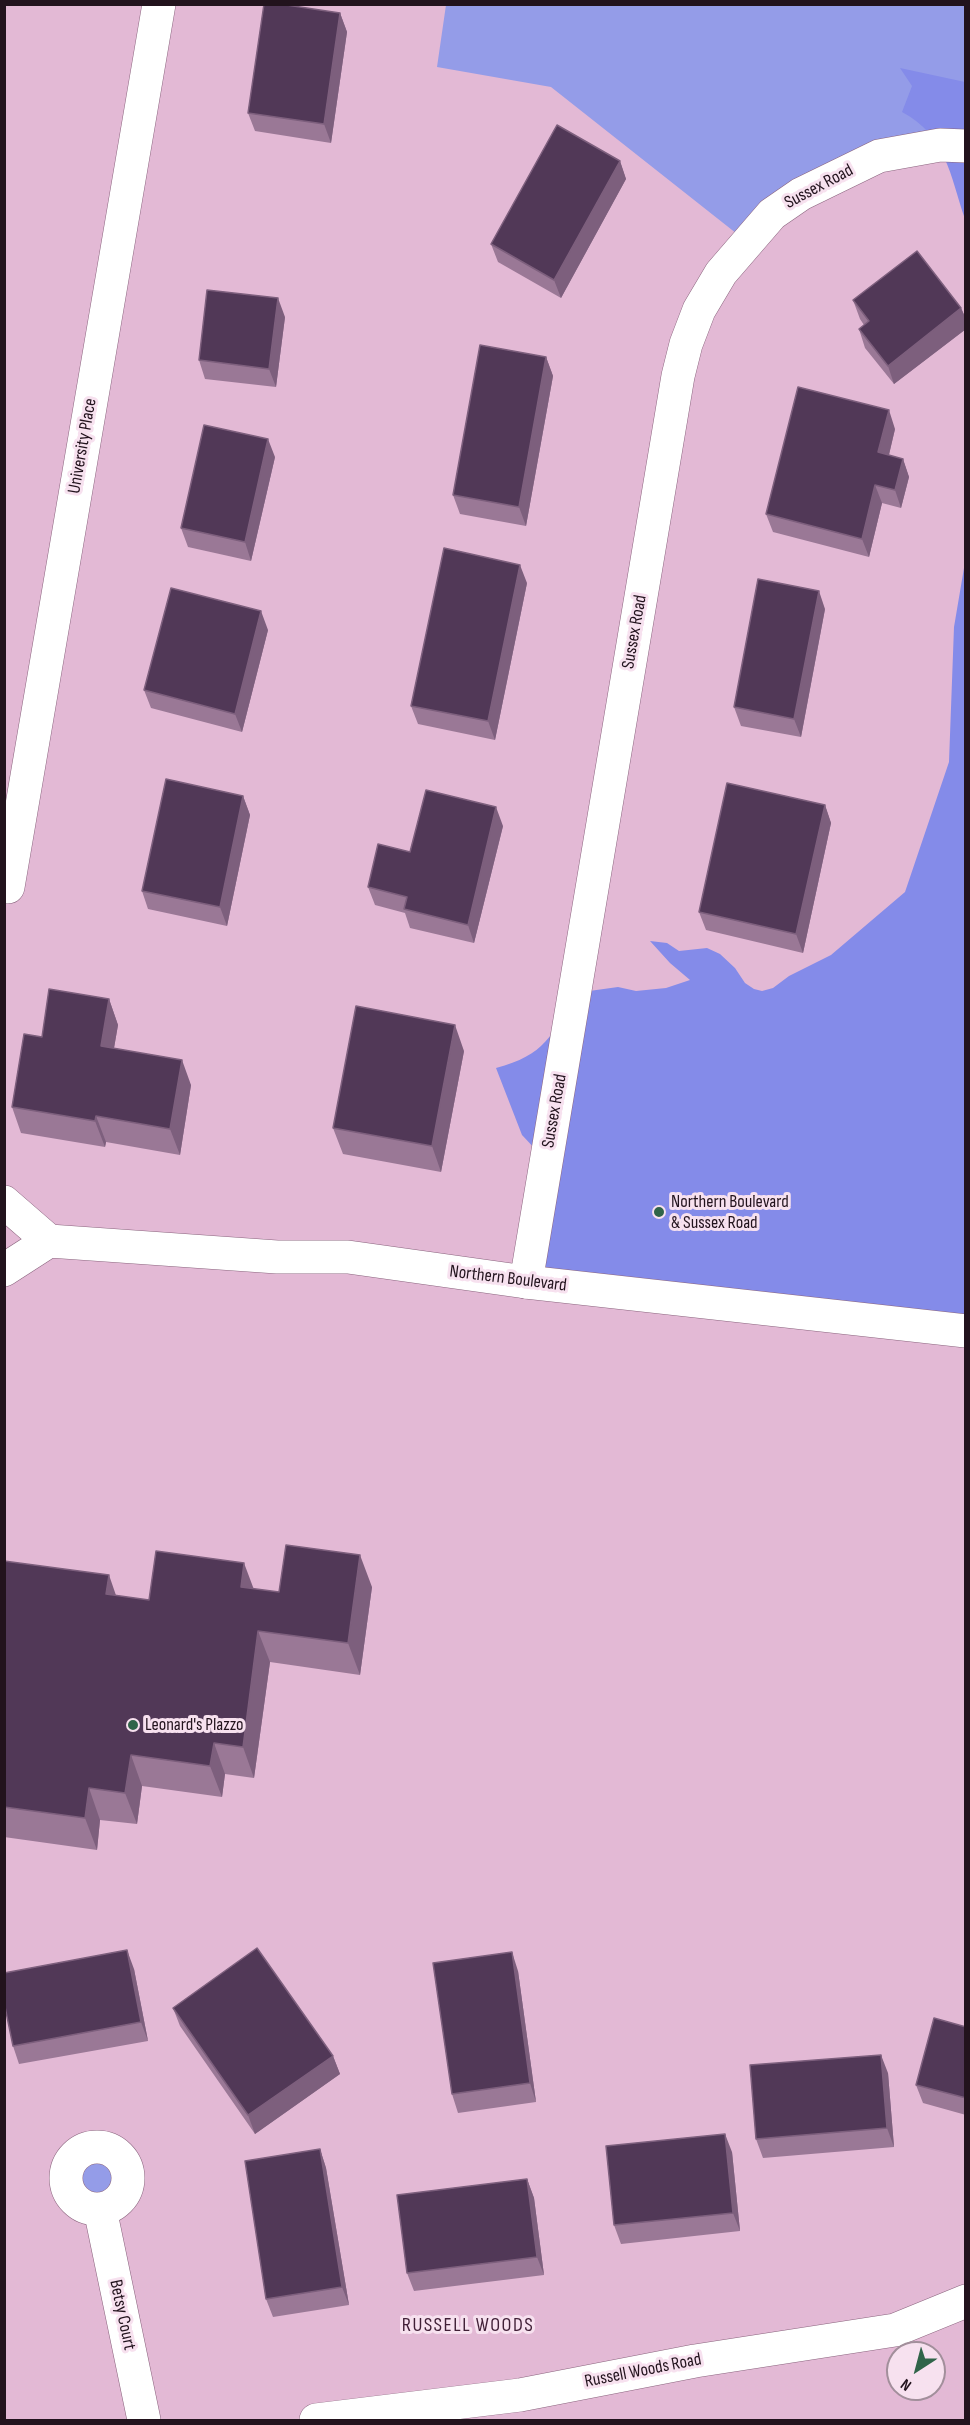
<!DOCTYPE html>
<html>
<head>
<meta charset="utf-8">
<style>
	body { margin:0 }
	#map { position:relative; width:970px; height:2425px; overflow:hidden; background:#e3b9d5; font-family:"Sofia Sans Condensed",sans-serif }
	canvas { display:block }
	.frame { position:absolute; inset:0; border:6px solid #22131d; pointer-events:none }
	.north { position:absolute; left:886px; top:2341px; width:60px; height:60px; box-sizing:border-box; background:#f7e1ef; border:2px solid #a28f9b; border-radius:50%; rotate:216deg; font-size:16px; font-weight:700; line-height:24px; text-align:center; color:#22131d }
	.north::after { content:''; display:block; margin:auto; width:21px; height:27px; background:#306449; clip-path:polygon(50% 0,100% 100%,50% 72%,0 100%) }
</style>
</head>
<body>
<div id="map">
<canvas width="970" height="2425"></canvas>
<div class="frame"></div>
<div class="north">N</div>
</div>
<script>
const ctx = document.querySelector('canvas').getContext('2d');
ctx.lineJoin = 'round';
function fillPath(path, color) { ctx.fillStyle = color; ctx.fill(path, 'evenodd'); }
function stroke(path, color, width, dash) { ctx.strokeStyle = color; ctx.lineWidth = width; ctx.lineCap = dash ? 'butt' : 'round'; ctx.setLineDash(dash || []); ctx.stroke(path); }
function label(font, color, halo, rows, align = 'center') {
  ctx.font = font + ' "Sofia Sans Condensed",sans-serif'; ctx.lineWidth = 6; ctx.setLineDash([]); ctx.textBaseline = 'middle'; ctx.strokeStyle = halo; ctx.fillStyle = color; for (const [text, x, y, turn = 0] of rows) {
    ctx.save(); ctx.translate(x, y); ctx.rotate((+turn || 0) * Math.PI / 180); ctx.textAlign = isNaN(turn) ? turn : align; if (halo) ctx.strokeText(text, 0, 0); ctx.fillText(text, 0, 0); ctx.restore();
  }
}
fillPath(new Path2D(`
	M 446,5 L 965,5 L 965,146 L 879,156 L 746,241 L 551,87 L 437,67 Z
	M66 2178a31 31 0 1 1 62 0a31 31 0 1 1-62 0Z`), '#949ce8');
fillPath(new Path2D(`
	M 900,68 L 965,82 L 965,219 C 950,175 946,135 902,112 L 912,86 Z
	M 965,562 L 965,1331 L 526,1282 L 537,1151 L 522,1135 L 496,1068 C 545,1055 552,1036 575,993 L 618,987 L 636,991 L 666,988 L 690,980 L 670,963 L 650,941 L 667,943 L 679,951 L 707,948 L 720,954 L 735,968 L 745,983 L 754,989 L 762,991 L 773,988 L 789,976 L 831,955 L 905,892 L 949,762 L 954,627 Z`), '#848be9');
const minor = new Path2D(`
	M 8,887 L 159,4
	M 526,1282 L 678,376 L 686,344 L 699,310 L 721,273 L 772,214 L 801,194 L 879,156 L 940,145 L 966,146
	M66 2178a31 31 0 1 1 62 0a31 31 0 1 1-62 0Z
	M 100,2209 L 144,2420
	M 316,2420 L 520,2395 L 695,2361 L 895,2330 L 966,2301`);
const primary = new Path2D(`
	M 4,1202 L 49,1241
	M 4,1270 L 49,1241 L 277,1257 L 348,1257 L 526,1282 L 966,1331`);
stroke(minor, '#8a647e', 34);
stroke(primary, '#8a647e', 34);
stroke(minor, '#fff', 33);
stroke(primary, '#fff', 33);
fillPath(new Path2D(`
	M 340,13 L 347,32 L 331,143 L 255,131 L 248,113 Z
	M 620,161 L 626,179 L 561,298 L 498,262 L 491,244 Z
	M 853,300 L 961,308 L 966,319 L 966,329 L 894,384 L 865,348 L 859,329 L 864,325 L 860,319 Z
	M 285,317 L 276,387 L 205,379 L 199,360 Z
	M 546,357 L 553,376 L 526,526 L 460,514 L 453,495 Z
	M 895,429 L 889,455 L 903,459 L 909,477 L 901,508 L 882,503 L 869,557 L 773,532 L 766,514 Z
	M 275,457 L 251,561 L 188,547 L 181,528 Z
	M 527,583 L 495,740 L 418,724 L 411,706 Z
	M 825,609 L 801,737 L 741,726 L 734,707 Z
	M 268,630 L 242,732 L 151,708 L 144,690 Z
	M 243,796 L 250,815 L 227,926 L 148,909 L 142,891 Z
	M 825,805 L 831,823 L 803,953 L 706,930 L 699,912 Z
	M 503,826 L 474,943 L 410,928 L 405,913 L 375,905 L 368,887 L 410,852 Z
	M 109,999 L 118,1025 L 114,1048 L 191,1085 L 180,1155 L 106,1142 L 105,1147 L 21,1133 L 12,1107 L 42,1037 Z
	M 464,1051 L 441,1172 L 343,1154 L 333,1128 Z
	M 4,1561 L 116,1596 L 149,1600 L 254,1589 L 279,1592 L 372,1587 L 360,1675 L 270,1662 L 254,1778 L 225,1774 L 222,1797 L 142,1786 L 137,1824 L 100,1820 L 97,1850 L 4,1837 Z
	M 134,1969 L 148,2041 L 19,2064 L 13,2046 Z
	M 518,1971 L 536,2102 L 458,2113 L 452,2094 Z
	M 173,2008 L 333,2056 L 340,2074 L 255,2134 L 180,2026 Z
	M 966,2027 L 966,2115 L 923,2103 L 916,2085 Z
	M 888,2073 L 894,2147 L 763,2158 L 756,2139 Z
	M 320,2149 L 326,2168 L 349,2305 L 273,2317 L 266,2299 Z
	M 732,2152 L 740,2231 L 621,2244 L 614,2225 Z
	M 527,2179 L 534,2198 L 544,2275 L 414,2291 L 407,2273 Z`), '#9a7896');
fillPath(new Path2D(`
	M 340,13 L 347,32 L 331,143 L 324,124 Z
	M 620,161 L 626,179 L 561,298 L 554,280 Z
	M 278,298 L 285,317 L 276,387 L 269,369 Z
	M 961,308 L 966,319 L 966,329 L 894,384 L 888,366 Z
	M 546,357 L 553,376 L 526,526 L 519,507 Z
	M 889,410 L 895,429 L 885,471 L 878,452 Z
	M 268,439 L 275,457 L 251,561 L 245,542 Z
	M 903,459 L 909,477 L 901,508 L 895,490 Z
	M 875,485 L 882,503 L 869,557 L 862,539 Z
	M 520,565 L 527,583 L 495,740 L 488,721 Z
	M 819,591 L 825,609 L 801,737 L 794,719 Z
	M 261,611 L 268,630 L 242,732 L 235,714 Z
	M 243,796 L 250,815 L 227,926 L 220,907 Z
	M 825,805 L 831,823 L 803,953 L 796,934 Z
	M 496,807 L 503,826 L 474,943 L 468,925 Z
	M 109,999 L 118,1025 L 110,1071 L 101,1046 Z
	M 455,1025 L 464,1051 L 441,1172 L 432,1146 Z
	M 182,1060 L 191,1085 L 180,1155 L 170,1129 Z
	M 96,1116 L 106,1142 L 105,1147 L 95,1121 Z
	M 360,1555 L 372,1587 L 360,1675 L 348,1643 Z
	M 244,1563 L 256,1595 L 241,1587 Z
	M 109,1575 L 120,1607 L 106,1594 Z
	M 258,1631 L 270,1662 L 254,1778 L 243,1747 Z
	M 214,1743 L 225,1774 L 222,1797 L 210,1766 Z
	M 131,1755 L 142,1786 L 137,1824 L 125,1793 Z
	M 89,1788 L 100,1820 L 97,1850 L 85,1818 Z
	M 127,1950 L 134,1969 L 148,2041 L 141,2022 Z
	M 512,1952 L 518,1971 L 536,2102 L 530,2083 Z
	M 881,2055 L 888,2073 L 894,2147 L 887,2128 Z
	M 333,2056 L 340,2074 L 255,2134 L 248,2115 Z
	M 725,2134 L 732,2152 L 740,2231 L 733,2213 Z
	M 320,2149 L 326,2168 L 349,2305 L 342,2287 Z
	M 527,2179 L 534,2198 L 544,2275 L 537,2257 Z`), '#7d5f7d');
const building = new Path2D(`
	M 264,4 L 280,4 L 340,13 L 324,124 L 248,113 Z
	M 557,125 L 620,161 L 554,280 L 491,244 Z
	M 917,251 L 961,308 L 888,366 L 859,329 L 869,321 L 853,300 Z
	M 207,290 L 278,298 L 269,369 L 199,360 Z
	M 480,345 L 546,357 L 519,507 L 453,495 Z
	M 798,387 L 889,410 L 878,452 L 903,459 L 895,490 L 875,485 L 862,539 L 766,514 Z
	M 204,425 L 268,439 L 245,542 L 181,528 Z
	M 444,548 L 520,565 L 488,721 L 411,706 Z
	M 758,579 L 819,591 L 794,719 L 734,707 Z
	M 171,588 L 261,611 L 235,714 L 144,690 Z
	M 166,779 L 243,796 L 220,907 L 142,891 Z
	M 727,783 L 825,805 L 796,934 L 699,912 Z
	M 426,790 L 496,807 L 468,925 L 404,909 L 407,897 L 368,887 L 378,844 L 410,852 Z
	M 49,989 L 109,999 L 101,1046 L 182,1060 L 170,1129 L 96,1116 L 95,1121 L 12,1107 L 24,1034 L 42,1037 Z
	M 356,1006 L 455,1025 L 432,1146 L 333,1128 Z
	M 286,1545 L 360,1555 L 348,1643 L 258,1631 L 243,1747 L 214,1743 L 210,1766 L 131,1755 L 125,1793 L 89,1788 L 85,1818 L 4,1807 L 4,1561 L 109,1575 L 106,1594 L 149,1600 L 156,1551 L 244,1563 L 241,1587 L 279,1592 Z
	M 257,1948 L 333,2056 L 248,2115 L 173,2008 Z
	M 127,1950 L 141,2022 L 13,2046 L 4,2002 L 4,1973 Z
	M 512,1952 L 530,2083 L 452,2094 L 433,1963 Z
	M 934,2018 L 966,2027 L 966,2098 L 916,2085 Z
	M 881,2055 L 887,2128 L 756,2139 L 750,2065 Z
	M 725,2134 L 733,2213 L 614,2225 L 606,2146 Z
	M 320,2149 L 342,2287 L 266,2299 L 245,2161 Z
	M 527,2179 L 537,2257 L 407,2273 L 397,2195 Z`);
fillPath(building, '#513857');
stroke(building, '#7d5f7d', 1.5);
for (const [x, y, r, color] of [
	[659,1212,6,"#306449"],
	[133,1725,6,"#306449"]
]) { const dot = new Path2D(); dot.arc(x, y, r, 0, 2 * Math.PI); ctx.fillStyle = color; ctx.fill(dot); stroke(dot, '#f7e1ef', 2); }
label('18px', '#22131d', '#f7e1ef', [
	["Sussex Road",819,187,-28],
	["University Place",83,446,-80],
	["Sussex Road",635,632,-80],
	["Sussex Road",555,1111,-80],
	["Northern Boulevard",508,1279,7],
	["Betsy Court",122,2315,78],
	["Russell Woods Road",643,2371,-11]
]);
label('18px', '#22131d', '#f7e1ef', [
	["Northern Boulevard",671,1202],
	["& Sussex Road",671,1223],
	["Leonard's Plazzo",145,1725]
], 'left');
ctx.letterSpacing = '1.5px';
label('20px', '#401f36', '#f7e1ef', [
	["RUSSELL WOODS",468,2326]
]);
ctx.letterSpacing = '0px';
</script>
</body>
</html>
